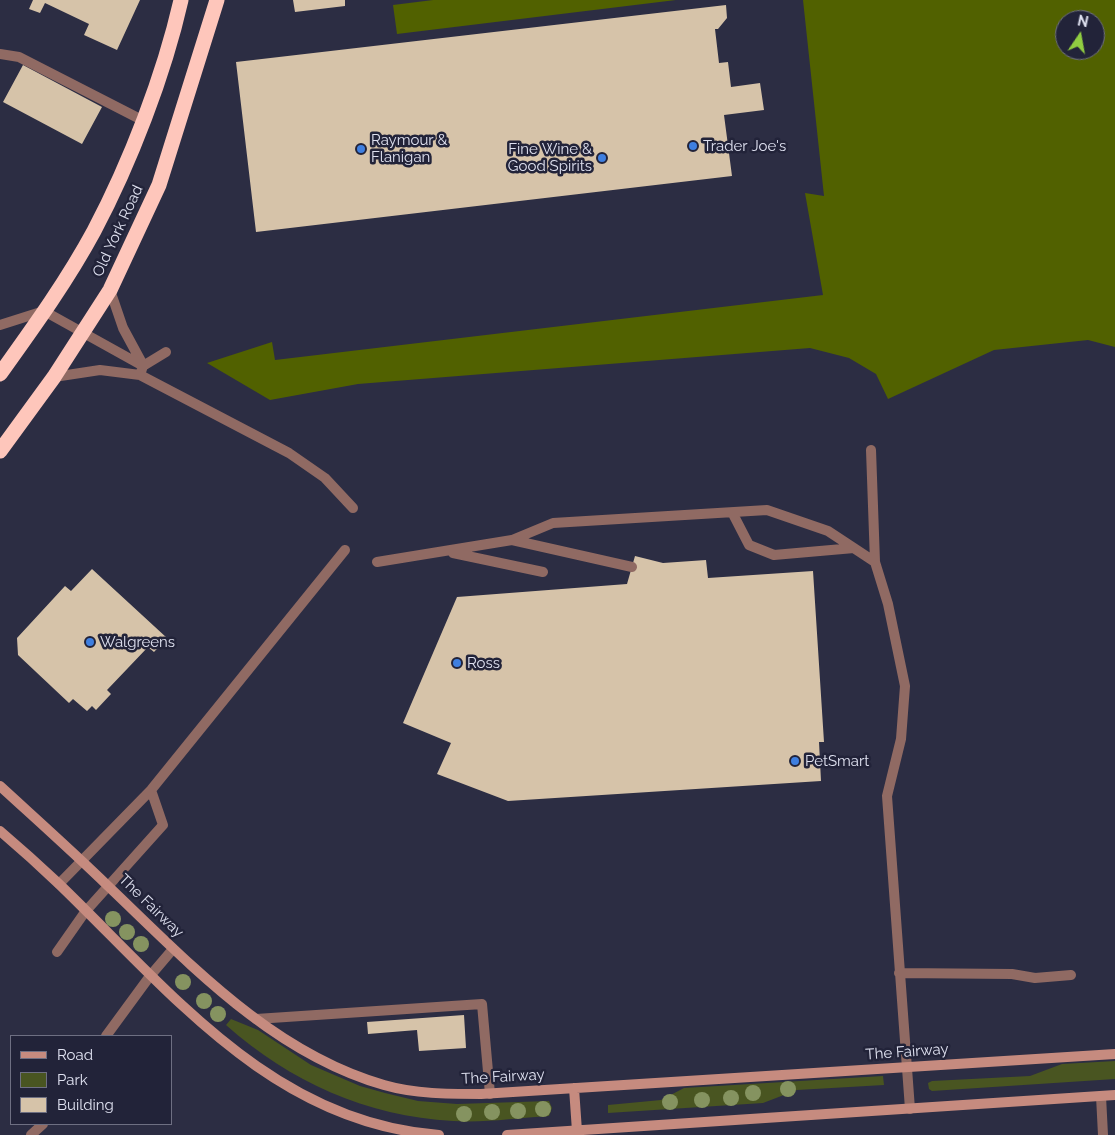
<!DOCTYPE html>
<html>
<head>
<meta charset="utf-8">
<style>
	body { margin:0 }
	#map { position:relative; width:1115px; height:1135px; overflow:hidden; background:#2c2d43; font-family:Raleway,sans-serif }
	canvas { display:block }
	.legend { position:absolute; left:10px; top:1035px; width:162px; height:90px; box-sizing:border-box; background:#222339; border:1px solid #6e6f82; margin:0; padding:6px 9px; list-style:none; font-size:15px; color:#dfe1f0 }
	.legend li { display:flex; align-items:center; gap:10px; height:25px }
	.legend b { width:25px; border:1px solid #6e6f82 }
	.north { position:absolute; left:1055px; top:10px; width:50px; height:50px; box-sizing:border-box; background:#222339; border:1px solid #6e6f82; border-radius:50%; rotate:12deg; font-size:14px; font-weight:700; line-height:20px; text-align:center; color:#dfe1f0 }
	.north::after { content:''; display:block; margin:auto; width:18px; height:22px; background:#90cd41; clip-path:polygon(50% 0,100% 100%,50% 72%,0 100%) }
</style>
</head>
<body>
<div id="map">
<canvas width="1115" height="1135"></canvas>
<ul class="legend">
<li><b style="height:6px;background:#c68b7f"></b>Road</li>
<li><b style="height:14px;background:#495521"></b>Park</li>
<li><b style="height:14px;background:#d6c3a9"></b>Building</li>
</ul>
<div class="north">N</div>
</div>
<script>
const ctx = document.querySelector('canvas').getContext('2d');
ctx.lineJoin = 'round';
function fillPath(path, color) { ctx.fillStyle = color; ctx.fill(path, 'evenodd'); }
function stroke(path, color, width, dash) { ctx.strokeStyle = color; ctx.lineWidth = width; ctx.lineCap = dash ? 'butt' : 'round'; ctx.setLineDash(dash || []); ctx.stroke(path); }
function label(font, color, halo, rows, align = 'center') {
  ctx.font = font + ' Raleway,sans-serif'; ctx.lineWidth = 5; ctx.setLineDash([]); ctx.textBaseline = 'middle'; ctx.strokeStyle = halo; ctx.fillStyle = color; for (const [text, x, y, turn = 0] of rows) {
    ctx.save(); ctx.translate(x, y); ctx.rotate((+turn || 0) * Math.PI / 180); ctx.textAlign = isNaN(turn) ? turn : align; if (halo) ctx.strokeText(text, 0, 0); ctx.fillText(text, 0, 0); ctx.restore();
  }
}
fillPath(new Path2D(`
	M 231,1019 L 258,1030 L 311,1065 L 360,1086 L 385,1093 L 418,1101 L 457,1104 L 549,1101 L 552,1108 L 549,1116 C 517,1118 485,1123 453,1121 C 366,1116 290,1082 226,1025 Z
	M 1115,1061 L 1115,1079 L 932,1091 L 929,1089 L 928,1083 L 932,1081 L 1030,1076 L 1062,1064 Z
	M 883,1076 L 884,1085 L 797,1090 L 763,1103 L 608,1113 L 608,1105 L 661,1100 L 684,1088 Z`), '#495521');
fillPath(new Path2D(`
	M 433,0 L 676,0 L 397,34 L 393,5 Z
	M 803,0 L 1115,0 L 1115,347 L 1088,340 L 994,350 L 888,399 L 876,374 L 849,358 L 810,348 L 358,384 L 270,400 L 207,363 L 272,342 L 275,360 L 823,295 L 805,193 L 824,196 ZM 1065,20 L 1095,20 L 1095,50 L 1065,50 Z`), '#516100');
fillPath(new Path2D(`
	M 33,0 L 140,0 L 117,50 L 84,35 L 89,24 L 45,3 L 40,13 L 29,9 Z
	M 293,0 L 345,0 L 345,6 L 295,12 Z
	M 726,5 L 727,18 L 718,29 L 715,29 L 719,63 L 728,62 L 731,87 L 760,83 L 764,110 L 724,115 L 732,176 L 256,232 L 236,62 Z
	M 23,65 L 102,107 L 82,144 L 3,102 Z
	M 635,556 L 663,563 L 706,560 L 708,578 L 813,571 L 824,742 L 819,742 L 821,781 L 508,801 L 437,774 L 451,743 L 403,723 L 457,597 L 627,584 Z
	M 92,569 L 167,638 L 154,652 L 148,647 L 107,690 L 111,694 L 96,710 L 92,706 L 87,711 L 73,699 L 69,703 L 18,655 L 17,638 L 65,586 L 71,591 Z
	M 464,1015 L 466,1048 L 419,1051 L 417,1030 L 368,1034 L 367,1022 Z`), '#d6c3a9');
stroke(new Path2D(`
	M 0,54 L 19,57 L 142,120
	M 110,290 L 123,328 L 143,365
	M 0,325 L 44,311 L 143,366
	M 141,372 L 143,366 L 166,352
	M 54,377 L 100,370 L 140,375 L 289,453 L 325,478 L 353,508
	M 871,450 L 875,562 L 888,604 L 905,686 L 901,739 L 887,796 L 910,1109
	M 733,514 L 749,545 L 774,555 L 854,548
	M 512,540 L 632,567
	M 453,553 L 543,572
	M 377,562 L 512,540 L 553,523 L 767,510 L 828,531 L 875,562
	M 59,884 L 151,790 L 345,550
	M 57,952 L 85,912 L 163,825 L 151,790
	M 899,973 L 1012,974 L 1035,978 L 1071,975
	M 256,1019 L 482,1004 L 490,1094
	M 106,1036 L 150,976 L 173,949
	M 1101,1096 L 1103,1135
	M 31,1135 L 43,1124`), '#906a63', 10);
stroke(new Path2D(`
	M 0,786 C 36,819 73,852 108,886 C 189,963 272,1053 384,1085 C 415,1094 448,1094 481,1094 L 1115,1054
	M 0,831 C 20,848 40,866 59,884 C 170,991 273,1123 439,1135
	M 574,1088 L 577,1131
	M 507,1135 L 1115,1095`), '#c68b7f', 10);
stroke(new Path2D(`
	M 0,374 C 33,328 67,281 94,231 C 130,163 164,75 181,0
	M 0,451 L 54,377 L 110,290 L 159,185 L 217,0`), '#fec6bb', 15);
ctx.fillStyle = '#859360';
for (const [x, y] of [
	[113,919],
	[127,932],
	[141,944],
	[183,982],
	[204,1001],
	[218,1014],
	[788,1089],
	[753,1093],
	[731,1098],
	[702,1100],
	[670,1102],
	[543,1109],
	[518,1111],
	[492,1112],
	[464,1114]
]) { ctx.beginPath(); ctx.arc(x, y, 8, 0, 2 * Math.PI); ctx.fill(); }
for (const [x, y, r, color] of [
	[693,146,5,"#3f7fe0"],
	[361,149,5,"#3f7fe0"],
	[602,158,5,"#3f7fe0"],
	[90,642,5,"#3f7fe0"],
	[457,663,5,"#3f7fe0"],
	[795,761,5,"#3f7fe0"]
]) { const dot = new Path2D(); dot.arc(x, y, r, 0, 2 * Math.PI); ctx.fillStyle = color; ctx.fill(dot); stroke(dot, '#222339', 2); }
label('15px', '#dfe1f0', '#222339', [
	["Raymour &",371,140],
	["Flanigan",371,157],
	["Trader Joe's",703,146],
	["Fine Wine &",592,149,"right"],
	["Good Spirits",592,166,"right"],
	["Walgreens",100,642],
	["Ross",467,663],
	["PetSmart",805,761]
], 'left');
label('15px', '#dfe1f0', '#222339', [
	["Old York Road",118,231,-65],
	["The Fairway",151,906,44],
	["The Fairway",907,1052,-4],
	["The Fairway",503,1077,-3]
]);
</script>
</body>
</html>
